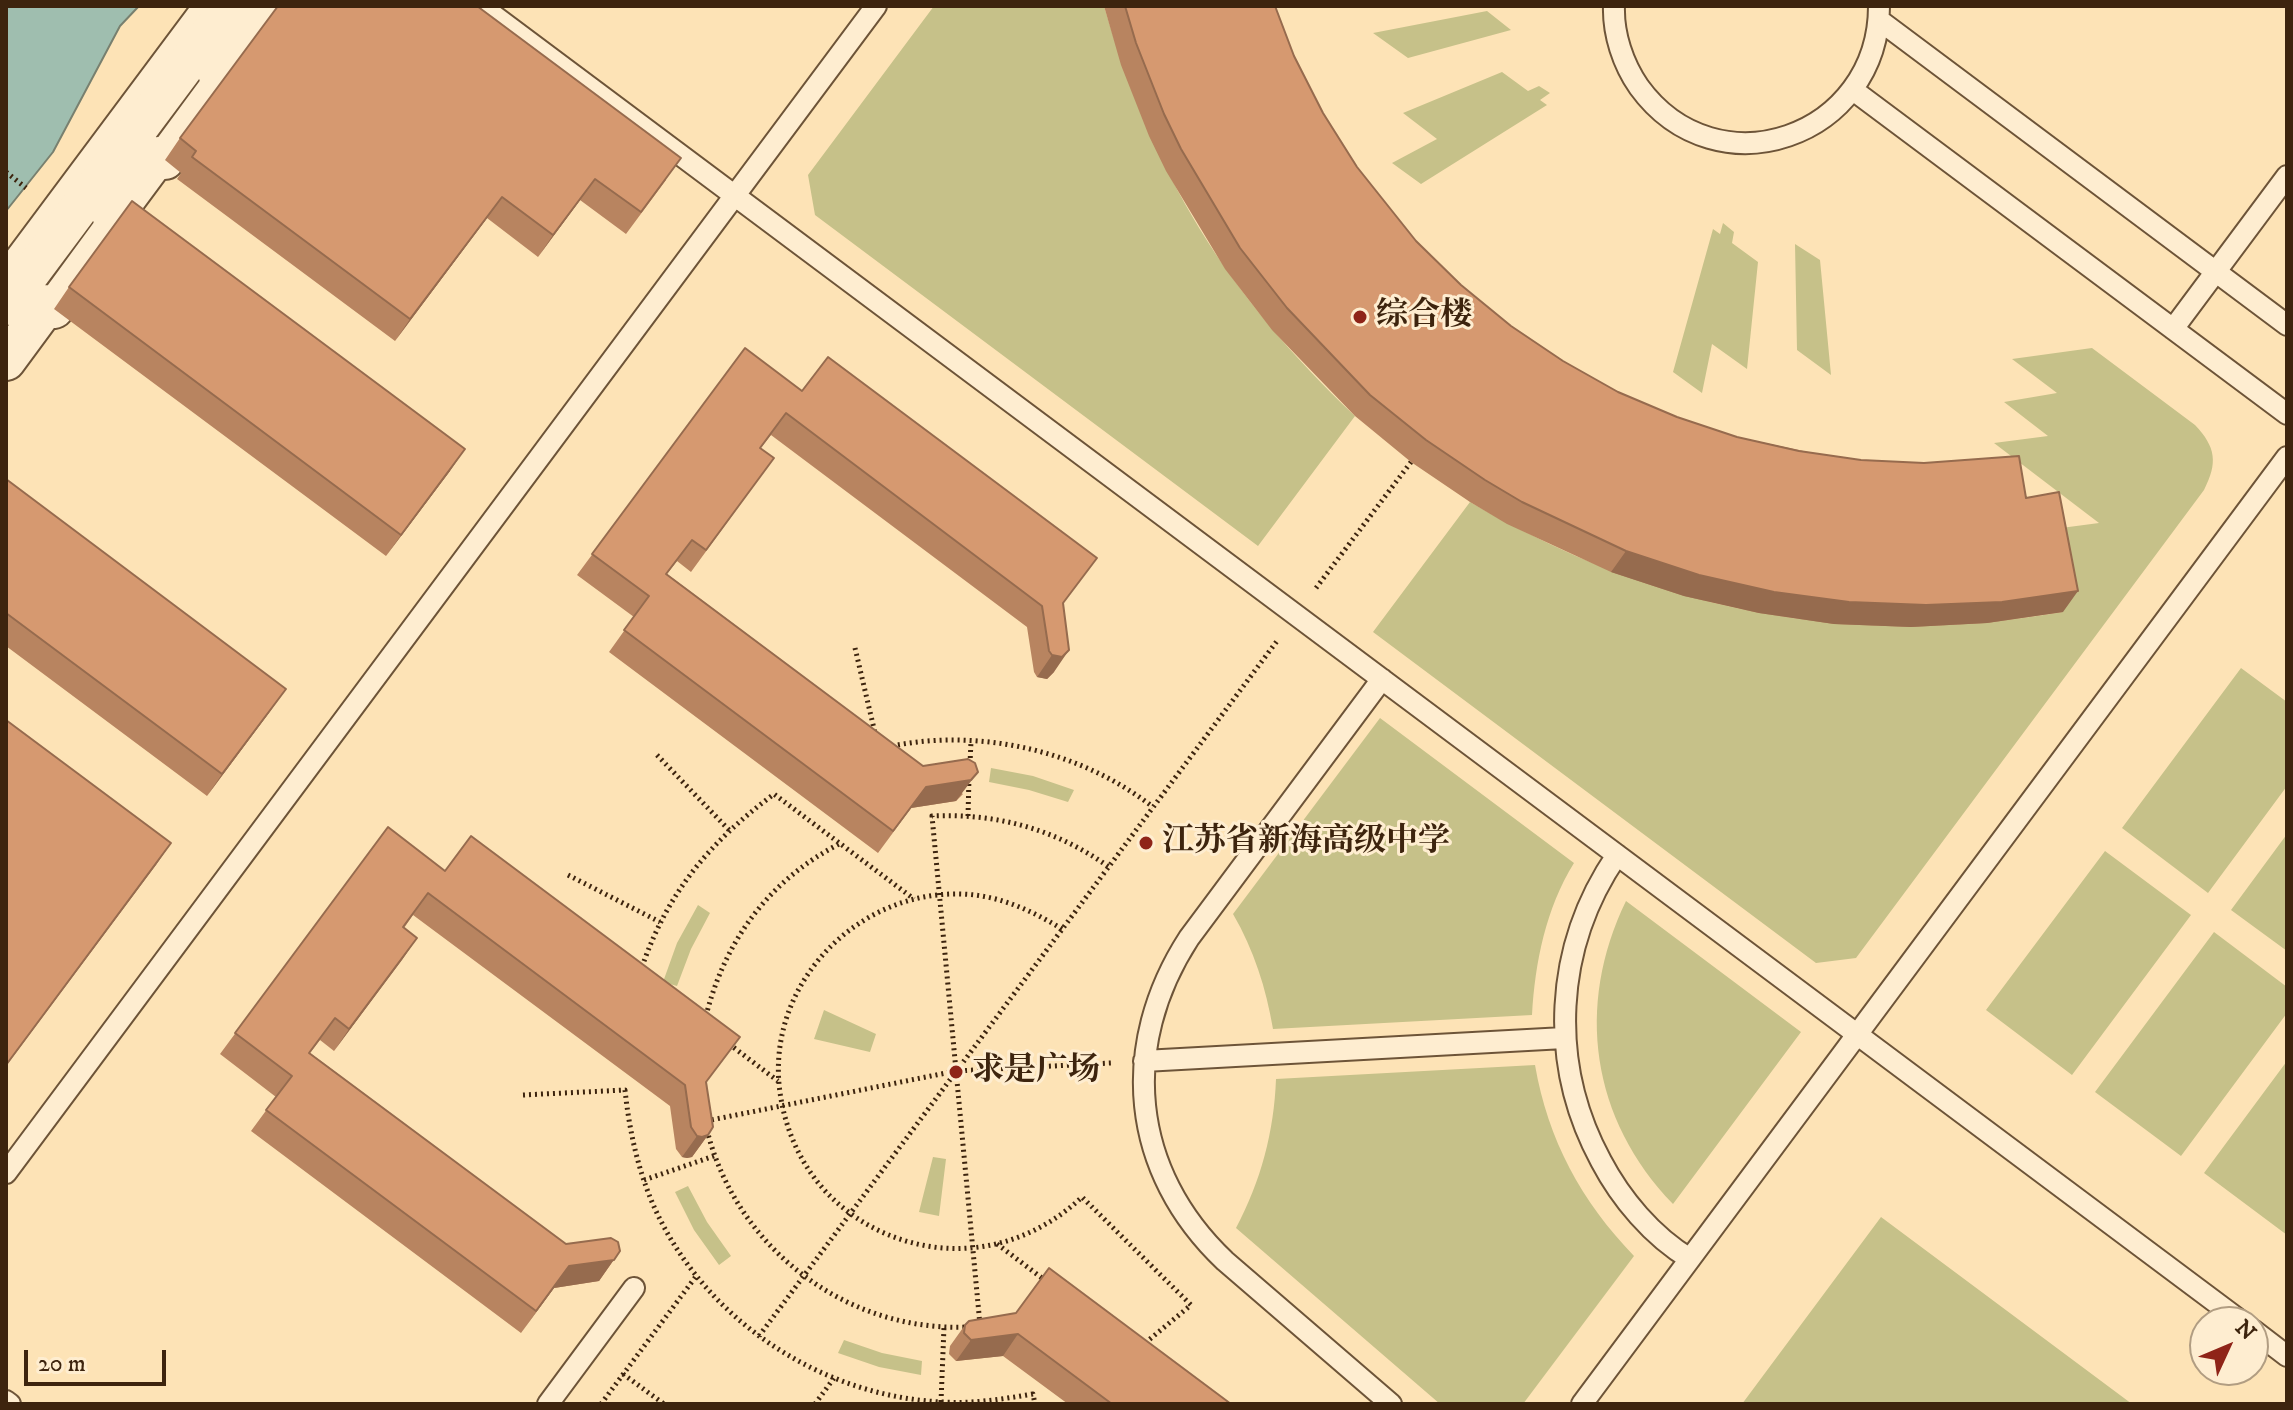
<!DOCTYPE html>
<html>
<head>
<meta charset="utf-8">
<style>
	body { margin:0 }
	#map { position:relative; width:2293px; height:1410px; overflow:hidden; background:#fde3b6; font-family:"IM FELL DW Pica",serif }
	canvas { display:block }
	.frame { position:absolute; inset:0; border:8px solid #3d240e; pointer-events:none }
	.north { position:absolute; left:2189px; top:1306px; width:80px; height:80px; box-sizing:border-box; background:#feedd0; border:2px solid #b19d82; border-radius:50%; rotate:46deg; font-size:22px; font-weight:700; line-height:32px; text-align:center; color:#3d240e }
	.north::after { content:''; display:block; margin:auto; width:28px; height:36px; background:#8f2418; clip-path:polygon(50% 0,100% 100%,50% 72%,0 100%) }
	.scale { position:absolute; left:24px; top:1350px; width:142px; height:36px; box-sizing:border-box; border:4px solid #3d240e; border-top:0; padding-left:10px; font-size:24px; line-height:28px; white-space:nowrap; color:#3d240e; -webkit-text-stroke:6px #feedd0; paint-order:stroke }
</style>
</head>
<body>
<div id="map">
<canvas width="2293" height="1410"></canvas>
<div class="frame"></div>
<div class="north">N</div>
<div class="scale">20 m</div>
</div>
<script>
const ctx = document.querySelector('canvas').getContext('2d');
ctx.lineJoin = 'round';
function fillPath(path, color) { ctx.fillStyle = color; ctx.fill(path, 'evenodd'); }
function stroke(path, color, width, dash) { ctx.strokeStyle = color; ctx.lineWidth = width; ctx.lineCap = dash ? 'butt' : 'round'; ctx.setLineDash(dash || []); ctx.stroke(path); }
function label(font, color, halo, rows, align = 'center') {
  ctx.font = font + ' "IM FELL DW Pica","Noto Serif SC",serif'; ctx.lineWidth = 6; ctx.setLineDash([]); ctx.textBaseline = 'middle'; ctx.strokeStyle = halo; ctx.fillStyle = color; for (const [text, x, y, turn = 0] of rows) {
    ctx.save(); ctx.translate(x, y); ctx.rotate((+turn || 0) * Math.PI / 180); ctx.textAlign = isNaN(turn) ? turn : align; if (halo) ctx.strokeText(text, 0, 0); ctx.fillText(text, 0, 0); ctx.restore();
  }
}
fillPath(new Path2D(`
	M 934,6 L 1104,6 C 1154,177 1226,293 1355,416 L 1258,546 L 815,215 L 808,175 Z
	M 1487,11 L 1511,30 L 1408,58 L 1373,33 Z
	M 1502,72 L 1528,91 L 1539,86 L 1550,93 L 1540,100 L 1547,105 L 1421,184 L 1392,163 L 1437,139 L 1403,113 Z
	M 1723,223 L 1734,232 L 1732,243 L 1758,262 L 1747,369 L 1712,344 L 1702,393 L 1673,372 L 1713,229 L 1720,234 Z
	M 1795,244 L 1820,260 L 1831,375 L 1797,350 Z
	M 2092,348 L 2195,425 C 2216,447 2218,463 2204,490 L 1856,958 L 1816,963 L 1373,632 L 1470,502 C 1657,611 1847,649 2062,612 L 2046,530 L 2099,523 L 1994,443 L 2048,436 L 2004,402 L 2057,393 L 2012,359 Z
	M 2241,668 L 2287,702 L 2287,786 L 2208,893 L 2122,828 Z
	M 1380,718 L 1574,863 C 1546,908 1535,962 1532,1015 L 1273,1029 C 1266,988 1254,950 1233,914 Z
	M 991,768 L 1033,776 L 1074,790 L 1068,802 L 1029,790 L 989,782 Z
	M 2287,834 L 2287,951 L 2231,910 Z
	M 2105,851 L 2191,915 L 2072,1075 L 1986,1010 Z
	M 1626,901 L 1801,1032 L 1673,1204 C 1591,1119 1575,1006 1626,901 Z
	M 698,905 L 710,913 L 691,949 L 677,986 L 663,982 L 677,943 Z
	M 2214,932 L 2287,987 L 2287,1013 L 2181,1156 L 2095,1092 Z
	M 824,1010 L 876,1034 L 870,1052 L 814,1039 Z
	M 2287,1061 L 2287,1235 L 2204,1173 Z
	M 1535,1065 C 1548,1140 1581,1201 1634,1256 L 1523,1404 L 1440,1404 L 1236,1228 C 1261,1181 1274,1132 1276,1079 Z
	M 933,1157 L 946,1159 L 939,1216 L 919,1212 Z
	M 688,1186 L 707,1222 L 731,1256 L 719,1265 L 694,1230 L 675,1192 Z
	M 1881,1217 L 2132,1404 L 1742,1404 Z
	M 844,1340 L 882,1353 L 922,1361 L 921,1375 L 879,1367 L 838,1353 Z`), '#c6c189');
const water = new Path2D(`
	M 6,6 L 139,6 L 120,26 L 53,152 L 6,211 Z`);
fillPath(water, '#9fbeaf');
stroke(water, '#78806f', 2);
const lane = new Path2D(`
	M 481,6 L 2242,1322
	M 1614,6 C 1613,34 1623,64 1639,87 C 1717,194 1879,137 1879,6
	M 1879,20 L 2287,325
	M 1853,90 L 2287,414
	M 6,270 L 203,6
	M 2173,329 L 2287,176
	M 1382,679 L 1189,938 C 1119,1046 1130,1171 1225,1261 L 1391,1404
	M 1617,855 C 1554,947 1548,1063 1601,1161 C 1621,1199 1652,1236 1690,1259
	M 1144,1061 L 1564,1038
	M 6,1173 L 876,6
	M 2253,1330 L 2287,1356
	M 6,1401 L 10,1404
	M 548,1404 L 634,1288
	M 1582,1404 L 2287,457`);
const street = new Path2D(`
	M 6,306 L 230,6
	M 6,361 L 48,304 L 54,309 L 117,223 L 112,218 L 158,156 L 165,160 L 224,80 L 218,76 L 270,7 L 268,6`);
stroke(lane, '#6d5438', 24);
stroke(street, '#6d5438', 42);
stroke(new Path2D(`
	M 6,172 L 26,188
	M 1316,588 L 1411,462
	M 855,648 L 875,733
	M 892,746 C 981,728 1081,751 1153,807
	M 657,755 L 729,830
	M 970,764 L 971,741
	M 968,816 L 969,778
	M 568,875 L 660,922
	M 1062,929 C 1031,910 998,895 961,894 C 858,891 770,981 779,1084 C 783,1125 799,1163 827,1193 C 854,1221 888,1239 927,1246 C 984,1256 1041,1236 1082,1197 L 1191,1305 L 1144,1344
	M 642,967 C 668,891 711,841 774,794 L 914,899
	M 706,1016 C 725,940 770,879 841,843
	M 729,1044 L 778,1081
	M 523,1095 L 625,1090 C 629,1128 637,1166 652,1202 C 701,1317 818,1396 942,1402 C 973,1404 1002,1399 1033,1394 L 1035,1404
	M 706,1121 L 956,1071 L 1111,1063
	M 707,1130 C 736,1247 845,1332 967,1327
	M 644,1180 L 714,1156
	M 997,1244 L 1046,1281
	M 980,1325 L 932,816 C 996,813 1056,829 1109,867
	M 759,1336 L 1277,641
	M 623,1374 L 664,1404
	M 941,1402 L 944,1327
	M 601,1404 L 697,1275
	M 815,1404 L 834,1378`), '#3d240e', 5, [2, 4]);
stroke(lane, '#feedd0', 20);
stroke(street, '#feedd0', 38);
fillPath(new Path2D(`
	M 1104,6 L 1275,6 L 1294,56 L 1323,113 L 1357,167 L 1416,241 L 1461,285 L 1511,326 L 1563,361 L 1618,392 L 1677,417 L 1737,437 L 2026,498 L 2063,612 L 1987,623 L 1911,627 L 1834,624 L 1759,613 L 1684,596 L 1611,572 L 1507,524 L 1470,502 L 1411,462 L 1355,416 L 1272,330 L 1225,269 L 1166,171 L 1149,136 L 1121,65 Z
	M 180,138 L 666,180 L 626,234 L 580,200 L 538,257 L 487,218 L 395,341 L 177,179 L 181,173 L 165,160 Z
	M 69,287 L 450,471 L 386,556 L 54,309 Z
	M 745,348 L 1064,604 L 1054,672 L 1047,679 L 1037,677 L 1034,672 L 1027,627 L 771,435 L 760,449 L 774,458 L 691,572 L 677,561 L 667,574 L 923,766 L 963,794 L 956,801 L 911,808 L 878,853 L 609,652 L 634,617 L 577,575 Z
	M 6,479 L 271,710 L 207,796 L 6,646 Z
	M 388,827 L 707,1083 L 708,1135 L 692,1157 L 687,1158 L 682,1157 L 676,1149 L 670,1106 L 413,915 L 404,928 L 417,938 L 334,1051 L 320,1040 L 310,1053 L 566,1244 L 620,1251 L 599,1281 L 554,1288 L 521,1333 L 251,1131 L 276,1097 L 220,1054 Z
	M 1016,1313 L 1231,1404 L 1068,1404 L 1003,1356 L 956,1361 L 949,1354 L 950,1346 L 965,1325 Z`), '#b88460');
fillPath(new Path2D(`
	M 595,179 L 580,200 L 538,257 L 553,235 Z
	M 502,197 L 487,218 L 395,341 L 410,319 Z
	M 465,449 L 450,471 L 386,556 L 401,535 Z
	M 1626,551 L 2078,591 L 2063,612 L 1987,623 L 1911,627 L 1834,624 L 1759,613 L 1684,596 L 1611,572 Z
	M 1069,650 L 1054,672 L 1047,679 L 1037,677 L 1052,655 Z
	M 286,689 L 271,710 L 207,796 L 222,774 Z
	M 978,772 L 956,801 L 911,808 L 878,853 L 926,787 Z
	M 171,843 L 156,865 L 6,1066 L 6,1065 Z
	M 417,938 L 402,960 L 334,1051 L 349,1029 Z
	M 708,1135 L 692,1157 L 687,1158 L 682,1157 L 697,1136 Z
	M 620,1251 L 599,1281 L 554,1288 L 521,1333 L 569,1266 Z
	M 1018,1334 L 1003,1356 L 956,1361 L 971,1340 Z`), '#966b4e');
const building = new Path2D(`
	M 278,6 L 477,6 L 681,158 L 641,212 L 595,179 L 553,235 L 502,197 L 410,319 L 192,157 L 196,151 L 180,138 Z
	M 1125,6 L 1275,6 L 1294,56 L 1323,113 L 1357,167 L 1416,241 L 1461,285 L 1511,326 L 1563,361 L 1618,392 L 1677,417 L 1737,437 L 1799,451 L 1861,460 L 1924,463 L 2019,456 L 2026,498 L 2059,492 L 2078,591 L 2002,602 L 1926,605 L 1849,602 L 1774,592 L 1699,575 L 1626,551 L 1522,502 L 1485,480 L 1426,440 L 1370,395 L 1287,308 L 1240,248 L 1181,149 L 1164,114 L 1136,43 Z
	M 132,201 L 465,449 L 401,535 L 69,287 Z
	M 745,348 L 802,391 L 828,357 L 1097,558 L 1063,603 L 1069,650 L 1062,657 L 1052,655 L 1049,651 L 1042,606 L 786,413 L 760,448 L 774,458 L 706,550 L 692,540 L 666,574 L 923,766 L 968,759 L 975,763 L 978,772 L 971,780 L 926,787 L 893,831 L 624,630 L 649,596 L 592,554 Z
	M 6,479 L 286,689 L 222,774 L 6,613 Z
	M 6,720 L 171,843 L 6,1065 Z
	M 388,827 L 445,871 L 471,836 L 740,1037 L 706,1082 L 713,1127 L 708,1135 L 702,1137 L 697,1136 L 691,1127 L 685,1085 L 428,893 L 403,927 L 417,938 L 349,1029 L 335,1018 L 309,1053 L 566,1244 L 611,1238 L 618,1242 L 620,1251 L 614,1260 L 569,1266 L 536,1311 L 266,1110 L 292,1076 L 235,1033 Z
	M 1049,1268 L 1231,1404 L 1112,1404 L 1018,1334 L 971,1340 L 964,1333 L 965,1325 L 969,1321 L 1016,1313 Z`);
fillPath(building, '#d69970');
stroke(building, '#966b4e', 2);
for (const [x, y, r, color] of [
	[1360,317,8,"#8f2418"],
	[1146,843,8,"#8f2418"],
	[956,1072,8,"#8f2418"]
]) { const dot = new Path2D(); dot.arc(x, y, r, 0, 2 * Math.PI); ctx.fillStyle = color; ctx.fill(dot); stroke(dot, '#feedd0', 3); }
label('bold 32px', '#3d240e', '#feedd0', [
	["综合楼",1376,317],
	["江苏省新海高级中学",1162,843],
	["求是广场",972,1072]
], 'left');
</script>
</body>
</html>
